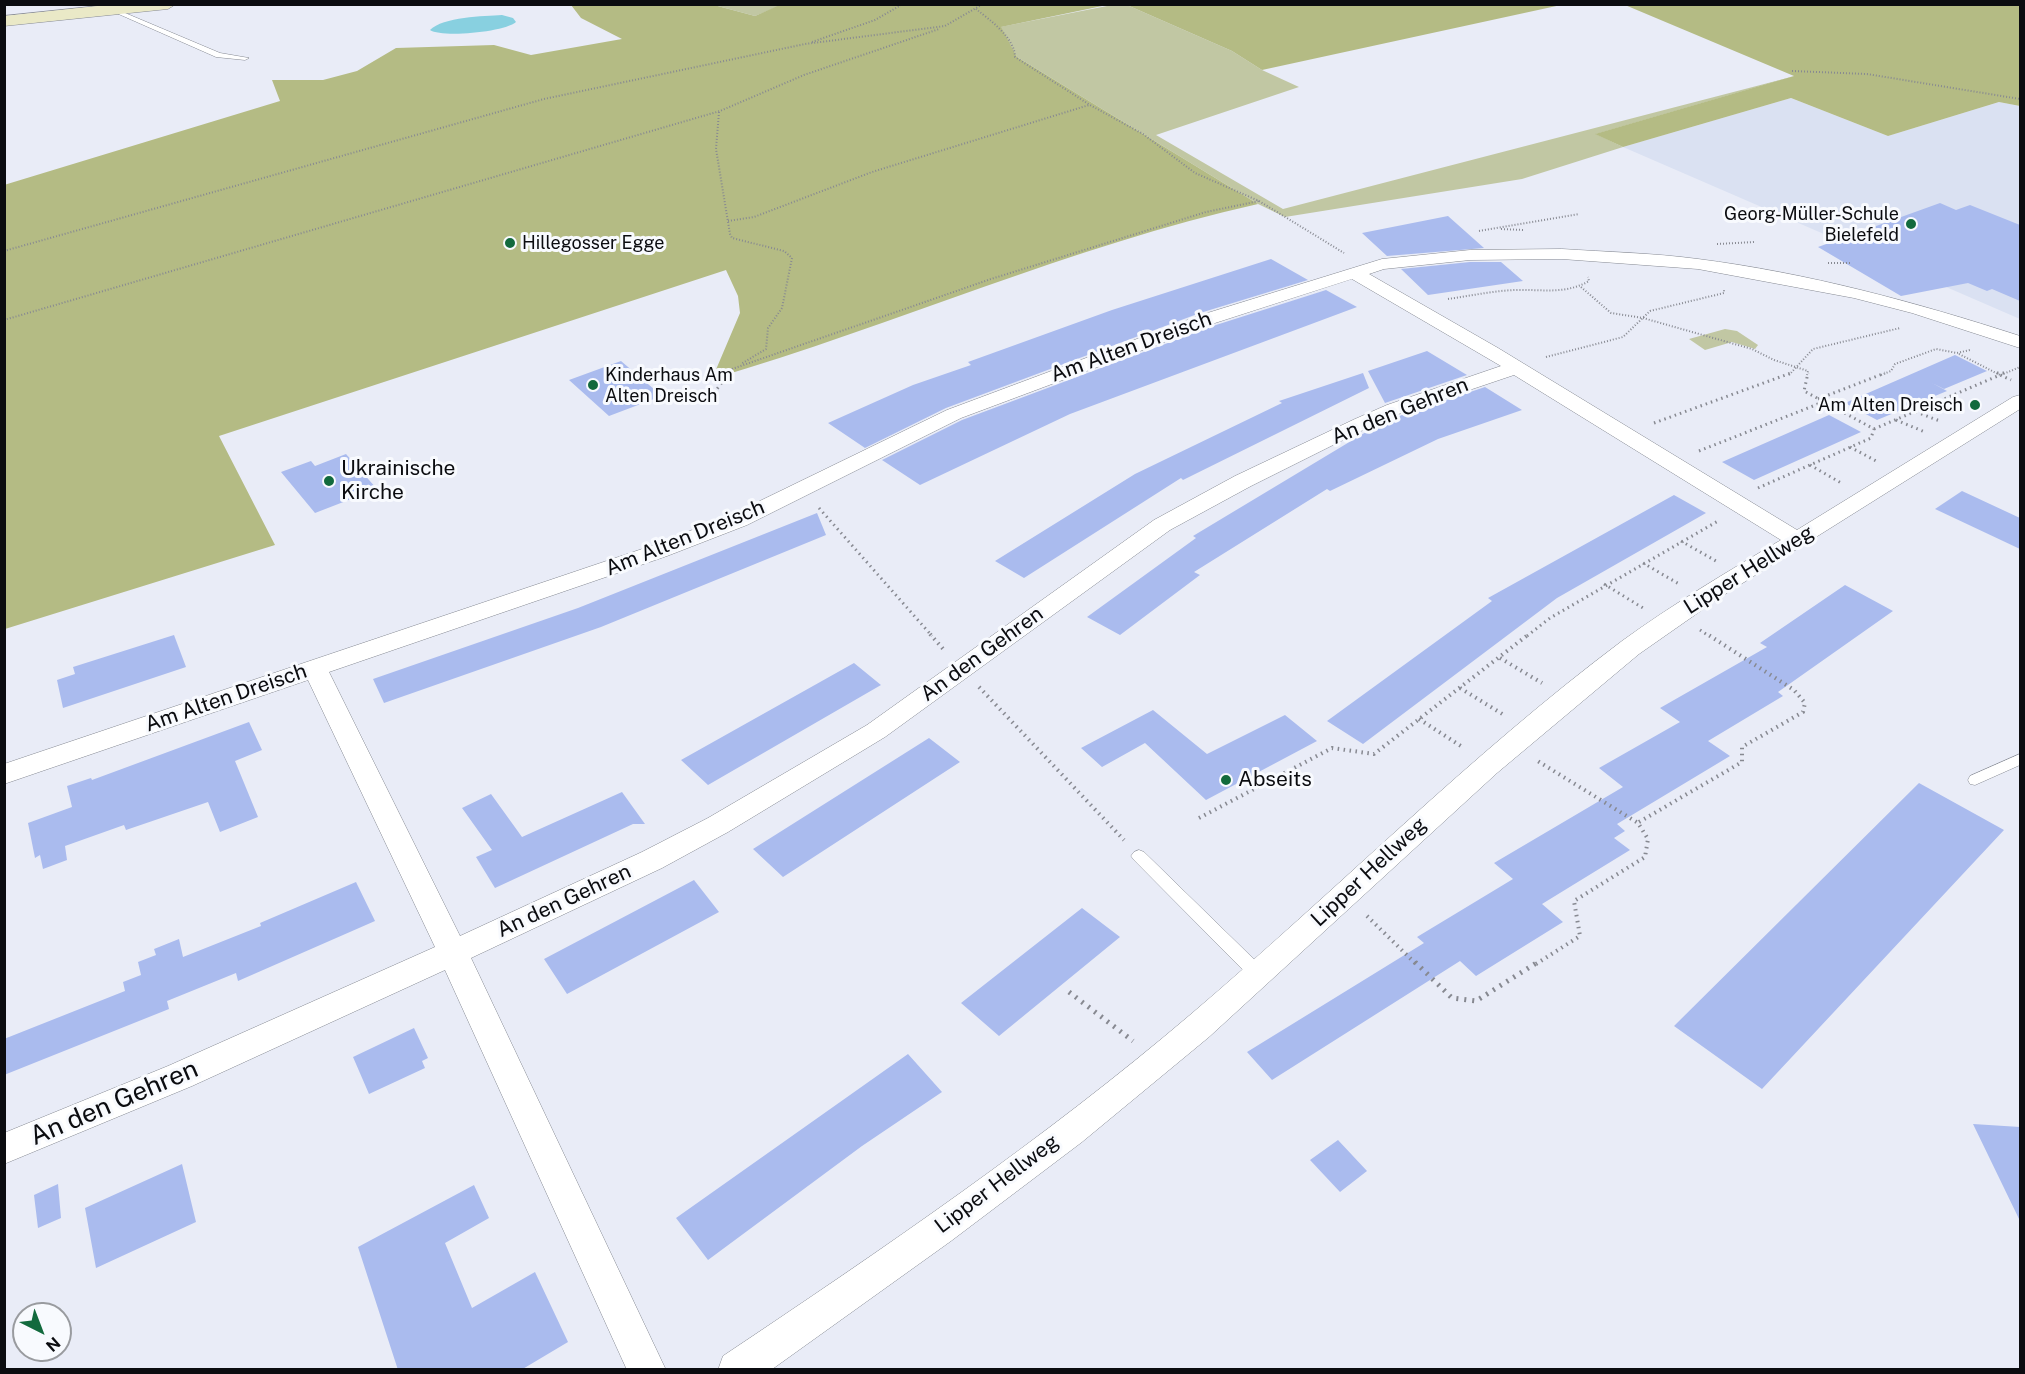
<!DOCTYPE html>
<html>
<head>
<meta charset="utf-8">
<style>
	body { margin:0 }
	#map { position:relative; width:2025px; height:1374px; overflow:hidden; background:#e9ecf7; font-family:"Public Sans",sans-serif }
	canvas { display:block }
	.frame { position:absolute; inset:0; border:6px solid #0b0c10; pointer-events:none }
	.north { position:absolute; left:12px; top:1302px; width:60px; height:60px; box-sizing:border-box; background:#f8fafe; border:2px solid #999b9f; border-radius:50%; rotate:138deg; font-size:16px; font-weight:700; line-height:24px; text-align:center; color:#0b0c10 }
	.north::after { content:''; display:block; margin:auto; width:21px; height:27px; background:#126a3d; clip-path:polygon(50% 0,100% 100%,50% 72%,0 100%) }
</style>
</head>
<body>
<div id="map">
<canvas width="2025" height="1374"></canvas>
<div class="frame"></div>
<div class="north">N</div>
</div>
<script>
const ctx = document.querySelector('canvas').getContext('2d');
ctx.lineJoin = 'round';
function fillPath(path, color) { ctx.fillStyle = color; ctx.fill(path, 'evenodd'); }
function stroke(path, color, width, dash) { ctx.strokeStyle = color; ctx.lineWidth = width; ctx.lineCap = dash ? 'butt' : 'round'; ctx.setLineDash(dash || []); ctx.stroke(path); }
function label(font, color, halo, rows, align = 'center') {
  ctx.font = font + ' "Public Sans",sans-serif'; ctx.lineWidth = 6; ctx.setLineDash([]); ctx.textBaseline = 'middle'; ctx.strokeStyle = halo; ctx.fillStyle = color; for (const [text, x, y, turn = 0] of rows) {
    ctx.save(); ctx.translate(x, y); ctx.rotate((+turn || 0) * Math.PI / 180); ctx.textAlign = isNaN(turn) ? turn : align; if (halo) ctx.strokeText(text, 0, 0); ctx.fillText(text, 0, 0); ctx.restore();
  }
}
fillPath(new Path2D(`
	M 1791,98 L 1888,136 L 1999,102 L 2020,106 L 2020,319 L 1623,147 Z`), '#dae1f2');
fillPath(new Path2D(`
	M 714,5 L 782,5 L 755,16 Z
	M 1112,5 L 1127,5 L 1232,51 L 1262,70 L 1299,87 L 1156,135 L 1283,209 L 1795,76 L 1596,134 L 1623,147 L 1522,179 L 1285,217 L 1258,204 L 1017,57 L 1000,27 Z
	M 1725,329 L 1737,331 L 1758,345 L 1755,349 L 1732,342 L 1705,350 L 1689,339 Z`), '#c1c7a3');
fillPath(new Path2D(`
	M 782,4 L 1112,4 L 1001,27 L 1017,57 L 1258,204 C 1071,246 895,325 712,379 L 740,313 L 738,296 L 726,270 L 219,436 L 275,545 L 5,629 L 4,185 L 280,101 L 272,80 L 323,80 L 357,71 L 396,48 L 494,45 L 531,55 L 622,39 L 581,18 L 571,5 L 714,5 L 755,16 Z
	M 1127,5 L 1127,4 L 1561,5 L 1262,70 L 1232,51 Z
	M 1625,5 L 2020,5 L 2020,106 L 1999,102 L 1888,136 L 1791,98 L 1623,147 L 1595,134 L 1794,76 Z`), '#b4bb84');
fillPath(new Path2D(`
	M 502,15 L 513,18 L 516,22 C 505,32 442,38 430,30 C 443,17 484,16 502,15 Z`), '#88d0e0');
fillPath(new Path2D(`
	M 1940,203 L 1956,210 L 1970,205 L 2020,225 L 2020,301 L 1992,289 L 1987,291 L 1968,283 L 1901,296 L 1818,247 Z
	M 1448,216 L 1484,248 L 1387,256 L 1362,233 Z
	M 1271,259 L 1308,280 L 1200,313 L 946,408 L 865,448 L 828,423 L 913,385 L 971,365 L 968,362 L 1112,310 Z
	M 1470,262 L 1501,262 L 1523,281 L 1428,295 L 1401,269 Z
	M 1326,290 L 1357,307 L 1070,414 L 920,485 L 882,460 L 962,420 L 1216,325 Z
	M 1427,351 L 1467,375 L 1385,403 L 1368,371 Z
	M 1955,355 L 1987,371 L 1944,389 L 1932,383 L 1947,391 L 1877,420 L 1845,403 Z
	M 621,361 L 662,396 L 609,416 L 569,380 Z
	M 1363,373 L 1369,388 L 1183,480 L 1181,478 L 1024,578 L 995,561 L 1135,474 L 1282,403 L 1279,401 Z
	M 1485,387 L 1522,410 L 1438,439 L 1330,491 L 1327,489 L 1194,572 L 1200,575 L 1120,635 L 1087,617 L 1196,538 L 1193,536 L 1371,429 L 1402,415 Z
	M 1829,415 L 1861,432 L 1754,480 L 1722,462 Z
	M 346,454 L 377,489 L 315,513 L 281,472 L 311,461 L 315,466 Z
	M 1962,491 L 2020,518 L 2020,549 L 1935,509 Z
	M 1674,495 L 1706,513 L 1557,598 L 1363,744 L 1327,721 L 1492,601 L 1488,598 Z
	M 817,513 L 826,535 L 601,627 L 384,703 L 373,679 L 578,608 Z
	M 1845,585 L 1893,611 L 1778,692 L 1783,696 L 1708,741 L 1730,756 L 1617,824 L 1625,831 L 1614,838 L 1630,850 L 1542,904 L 1563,922 L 1476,976 L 1460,961 L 1272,1080 L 1247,1052 L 1424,943 L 1417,937 L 1513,879 L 1494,863 L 1623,787 L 1599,768 L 1680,722 L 1660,708 L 1767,647 L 1760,643 Z
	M 174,635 L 186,667 L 63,708 L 57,680 L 75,674 L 73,667 Z
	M 854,663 L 881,685 L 708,785 L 681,760 Z
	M 1153,710 L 1207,754 L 1285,715 L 1317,741 L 1206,800 L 1145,743 L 1102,767 L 1081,748 Z
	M 249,722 L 262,750 L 235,761 L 258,817 L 220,832 L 208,802 L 126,830 L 124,825 L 65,846 L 67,860 L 43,869 L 40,855 L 35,858 L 28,823 L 72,807 L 67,786 L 91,778 L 92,780 Z
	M 929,738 L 960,762 L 783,877 L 753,849 Z
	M 1919,783 L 2004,830 L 1762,1089 L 1674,1026 Z
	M 622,792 L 645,824 L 633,824 L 495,888 L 476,857 L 492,850 L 462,808 L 491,794 L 522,837 Z
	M 694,880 L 719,912 L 567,994 L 544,959 Z
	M 356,882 L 375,921 L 238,981 L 236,973 L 167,1001 L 169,1009 L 4,1075 L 4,1039 L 125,991 L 123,982 L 141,975 L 138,962 L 156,955 L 154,949 L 179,939 L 183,957 L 261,926 L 260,923 Z
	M 1082,908 L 1120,937 L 999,1036 L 961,1003 Z
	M 414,1028 L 428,1058 L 422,1061 L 425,1068 L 369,1094 L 353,1057 Z
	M 908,1054 L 942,1092 L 862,1146 L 708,1260 L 676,1218 Z
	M 1973,1124 L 2020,1127 L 2020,1221 Z
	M 1338,1140 L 1367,1171 L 1340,1192 L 1310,1160 Z
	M 182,1164 L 196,1222 L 96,1268 L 85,1208 Z
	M 58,1184 L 61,1218 L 38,1228 L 34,1195 Z
	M 474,1185 L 489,1218 L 445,1243 L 472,1308 L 535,1272 L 568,1342 L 521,1370 L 398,1370 L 358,1247 Z`), '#abe');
const lane = new Path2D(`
	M 114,10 L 118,10 L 220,53 L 249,58 L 245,60 L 216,57 L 114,12 Z
	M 2020,754 L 2020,765 L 1975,785 L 1970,784 L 1968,780 L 1970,776 Z
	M 1139,850 L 1144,852 L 1265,970 L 1267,975 L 1265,980 L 1259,982 L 1253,980 L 1134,860 L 1131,856 L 1134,852 Z`);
const street = new Path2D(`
	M 1562,249 C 1607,252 1653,253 1698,259 C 1808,273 1915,302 2020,336 L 2020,348 L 1912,313 L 1854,298 L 1698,269 L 1562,259 L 1470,260 L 1384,269 L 1369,274 L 1498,348 L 1797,530 L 2013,397 L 2020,395 L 2020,409 L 1722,596 L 1639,654 L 1497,773 L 1209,1037 L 1082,1142 L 951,1241 L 771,1370 L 718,1370 L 723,1356 C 883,1249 1043,1140 1190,1015 C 1335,892 1470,755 1622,641 C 1673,604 1727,572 1781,540 L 1514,375 L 1401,413 L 1369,427 L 1251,486 L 1170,530 L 885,737 L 728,832 L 662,868 L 471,958 L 666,1370 L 627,1370 L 445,970 L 192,1086 L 4,1164 L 4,1133 L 168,1066 L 435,947 L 308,680 L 4,784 L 4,764 L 651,546 L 731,515 L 947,410 L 1201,315 L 1382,259 L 1470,250 ZM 1352,279 L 1501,366 L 1387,405 L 1355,419 L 1235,476 L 1154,520 L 867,725 L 708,818 L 642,852 L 460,936 L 329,672 L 667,556 L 747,525 L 961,418 L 1215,323 Z`);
const secondary = new Path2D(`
	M 116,4 L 176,4 L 168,9 L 4,26 L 4,16 Z`);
stroke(lane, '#858992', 1);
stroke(street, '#858992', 1);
stroke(secondary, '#858992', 1);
stroke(new Path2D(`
	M 976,9 C 990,20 1015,38 1015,57 L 1090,105 L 1143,134 L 1195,173 L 1259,201 L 1344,253
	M 812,42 L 875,20 L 903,4
	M 1792,71 L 1867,74 L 2020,99
	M 719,112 L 716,149 L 730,234 L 732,238 L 784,251 L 792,258 L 782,308 L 768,328 L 766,349 L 741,364
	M 728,221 L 754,217 L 872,172 L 1089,105
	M 1501,229 L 1523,230
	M 1479,231 L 1579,214
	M 1717,244 L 1755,242
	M 4,251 L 544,99 L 805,44 L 945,26 L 983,4
	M 1828,263 L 1852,263
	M 1581,287 L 1611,313 L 1643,318 L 1752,349 L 1774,360 L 1808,371 L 1807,375
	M 1448,299 C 1470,296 1492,291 1514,290 C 1541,289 1565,295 1589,281 L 1588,277
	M 4,320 L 720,111 L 804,75 L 939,29
	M 1959,354 L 2000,375
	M 1546,357 L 1623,337 L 1650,311 L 1724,293 L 1724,290
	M 732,369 L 991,279 L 1206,212 L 1259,201
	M 728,375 L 732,369
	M 1789,375 L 1813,349 L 1900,328
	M 1881,375 L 1891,371 L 1895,364 L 1936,349 L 1957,353 L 1970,350
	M 2001,375 L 2020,367`), '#878991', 2, [1, 2]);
stroke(new Path2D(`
	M 1997,373 L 2004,373
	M 714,393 L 729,373
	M 1818,399 L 1885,373
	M 1940,401 L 1961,410
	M 1916,412 L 1940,421
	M 1896,420 L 1925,432
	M 1654,423 L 1791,373
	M 1874,429 L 2000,375 L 2011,380
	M 1850,447 L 1878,462
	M 1699,451 L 1823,402
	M 1810,465 L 1843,484
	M 1758,488 L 1871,438 L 1874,429 L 1804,391 L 1808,373
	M 819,508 L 932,636
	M 1681,541 L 1716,561
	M 1643,563 L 1679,584
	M 1604,584 L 1643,608
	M 1700,630 L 1709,636
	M 1527,636 L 1550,618 L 1718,521`), '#878991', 3, [1.5, 4]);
stroke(new Path2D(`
	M 930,634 L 945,651
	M 1500,658 L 1542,683
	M 979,687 L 1124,840
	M 1460,688 L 1504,715
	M 1419,719 L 1464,748
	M 1199,818 L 1332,748 L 1374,754 L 1529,634
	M 1639,822 L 1742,762 L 1742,747 L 1803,712 L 1805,703 L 1794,690 L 1707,634
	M 1367,916 L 1416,964
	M 1536,964 L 1580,936 L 1574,901 L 1645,857 L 1648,839 L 1638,823 L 1536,760`), '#878991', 4, [1.5, 4.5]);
stroke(new Path2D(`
	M 1415,962 L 1452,998 L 1476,1001 L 1538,962
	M 1069,992 L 1133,1041`), '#878991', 5, [2, 6]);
fillPath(lane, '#fff');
fillPath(street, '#fff');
fillPath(secondary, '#eae9c7');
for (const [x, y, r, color] of [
	[1911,224,6,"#126a3d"],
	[510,243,6,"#126a3d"],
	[593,385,6,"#126a3d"],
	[1975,405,6,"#126a3d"],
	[329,481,6,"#126a3d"],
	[1226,780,6,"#126a3d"]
]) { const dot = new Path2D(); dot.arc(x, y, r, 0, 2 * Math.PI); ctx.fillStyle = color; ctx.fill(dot); stroke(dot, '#f8fafe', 2); }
label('18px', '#0b0c10', '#f8fafe', [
	["Georg-Müller-Schule",1899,214],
	["Bielefeld",1899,235],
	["Hillegosser Egge",522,243,"left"],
	["Kinderhaus Am",605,375,"left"],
	["Alten Dreisch",605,396,"left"],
	["Am Alten Dreisch",1963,405]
], 'right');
label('21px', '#0b0c10', '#f8fafe', [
	["Am Alten Dreisch",1131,347,-20],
	["An den Gehren",1400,411,-22],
	["Am Alten Dreisch",685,538,-22],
	["Lipper Hellweg",1749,570,-32],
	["An den Gehren",982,654,-36],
	["Am Alten Dreisch",226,698,-19],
	["Lipper Hellweg",1369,872,-43],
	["An den Gehren",564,901,-25],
	["Lipper Hellweg",997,1184,-37]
]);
label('21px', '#0b0c10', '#f8fafe', [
	["Ukrainische",341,469],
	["Kirche",341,493],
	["Abseits",1238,780]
], 'left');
label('26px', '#0b0c10', '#f8fafe', [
	["An den Gehren",114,1103,-23]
]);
</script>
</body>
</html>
